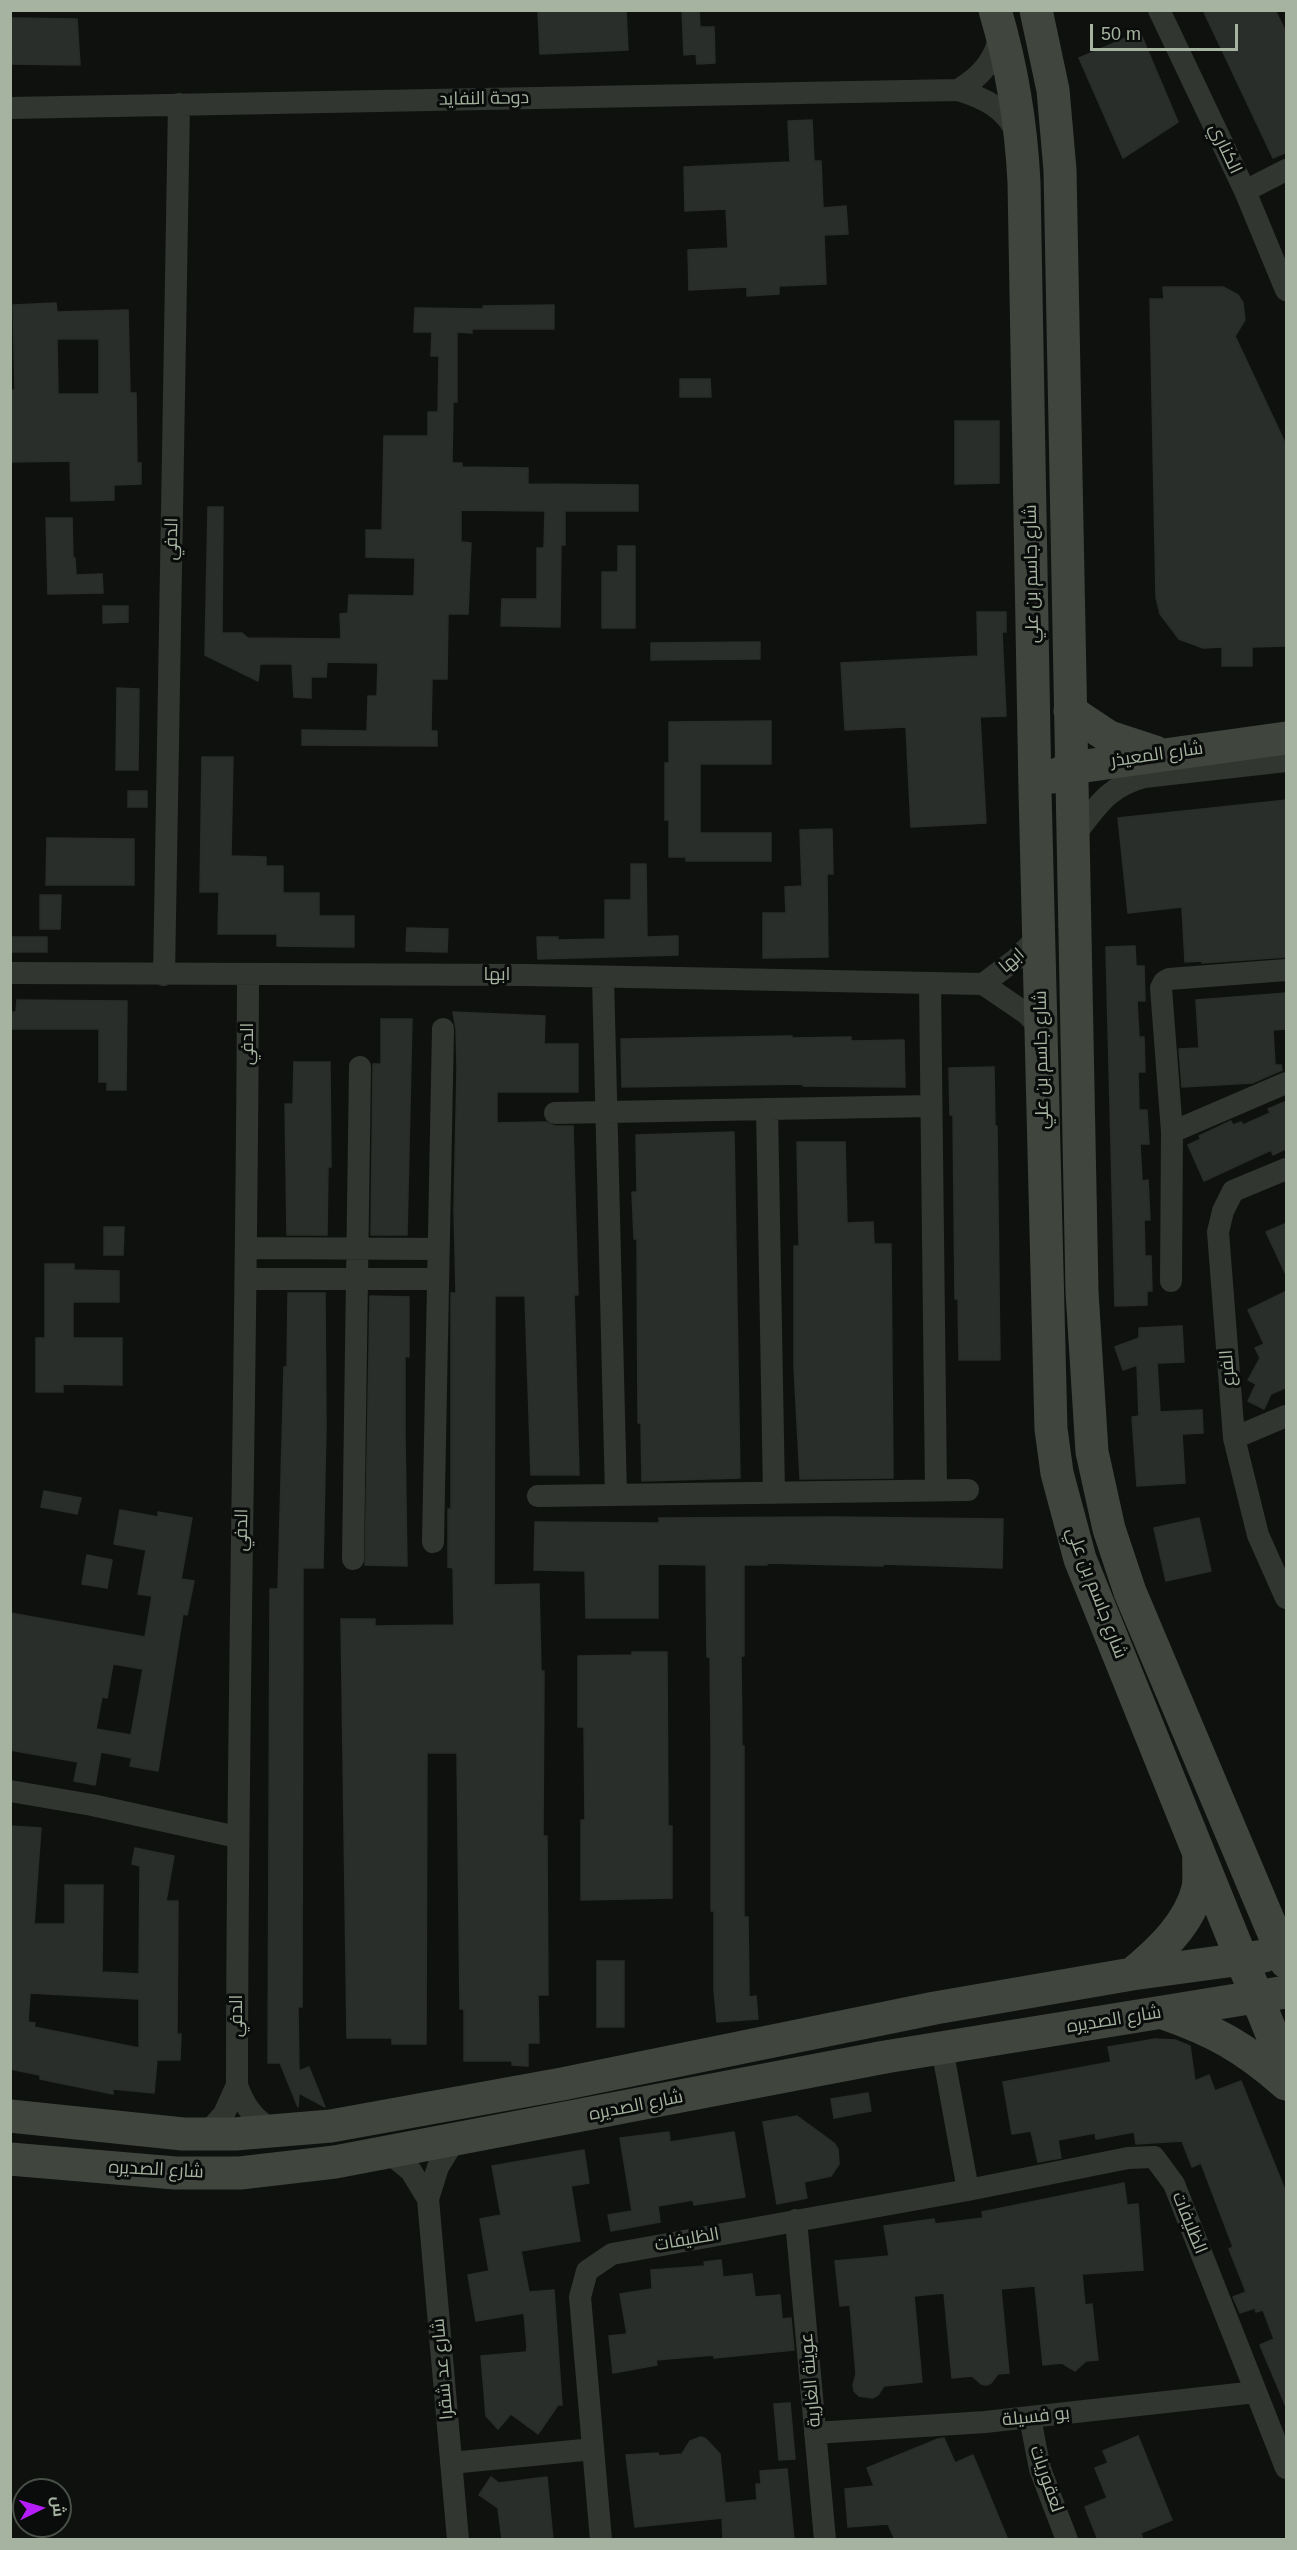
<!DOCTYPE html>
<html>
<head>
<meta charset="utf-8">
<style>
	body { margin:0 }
	#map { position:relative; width:1297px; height:2550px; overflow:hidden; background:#0f110f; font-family:Helvetica,Cairo,sans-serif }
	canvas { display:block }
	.frame { position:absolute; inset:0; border:12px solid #a5b3a0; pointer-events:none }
	.north { position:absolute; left:12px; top:2478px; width:60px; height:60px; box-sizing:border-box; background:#0a0c0b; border:2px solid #484f47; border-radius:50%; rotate:85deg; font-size:16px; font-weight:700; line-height:24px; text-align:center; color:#a5b3a0 }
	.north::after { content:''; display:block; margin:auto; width:21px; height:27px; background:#b61dfb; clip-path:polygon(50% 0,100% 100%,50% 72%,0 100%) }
	.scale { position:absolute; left:1090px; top:24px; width:148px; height:27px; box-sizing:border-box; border:3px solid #a5b3a0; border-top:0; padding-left:8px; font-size:18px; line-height:21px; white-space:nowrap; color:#a5b3a0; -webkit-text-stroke:4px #0a0c0b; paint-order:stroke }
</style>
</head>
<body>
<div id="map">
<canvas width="1297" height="2550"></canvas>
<div class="frame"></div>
<div class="north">ش</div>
<div class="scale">50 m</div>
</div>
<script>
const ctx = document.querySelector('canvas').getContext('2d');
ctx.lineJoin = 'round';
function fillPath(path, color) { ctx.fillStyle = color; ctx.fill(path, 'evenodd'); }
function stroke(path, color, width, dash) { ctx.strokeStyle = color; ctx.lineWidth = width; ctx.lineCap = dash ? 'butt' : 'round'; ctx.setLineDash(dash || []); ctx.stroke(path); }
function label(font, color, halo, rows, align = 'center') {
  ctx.font = font + ' Helvetica,Cairo,sans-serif'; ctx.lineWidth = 6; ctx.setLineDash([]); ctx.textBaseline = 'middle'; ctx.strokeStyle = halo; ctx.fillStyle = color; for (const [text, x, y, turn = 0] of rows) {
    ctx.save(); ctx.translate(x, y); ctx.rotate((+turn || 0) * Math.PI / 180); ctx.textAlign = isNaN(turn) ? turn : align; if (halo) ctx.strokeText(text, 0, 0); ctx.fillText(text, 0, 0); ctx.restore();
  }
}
const building = new Path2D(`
	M 538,10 L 626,10 L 628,50 L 540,54 Z
	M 682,10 L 699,10 L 700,27 L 714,27 L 715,63 L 697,64 L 696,54 L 684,55 Z
	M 1203,10 L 1275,10 L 1287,34 L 1287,152 L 1273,158 Z
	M 12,18 L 77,19 L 80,65 L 11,64 Z
	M 1140,32 L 1178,122 L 1123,158 L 1079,58 Z
	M 812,120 L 814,161 L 821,161 L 823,208 L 846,206 L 848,234 L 824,235 L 826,284 L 779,286 L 779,294 L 747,296 L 747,287 L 689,290 L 688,250 L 728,248 L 726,209 L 685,211 L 684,167 L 790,162 L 788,121 Z
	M 1163,287 L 1223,287 L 1238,295 L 1243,303 L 1245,320 L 1235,336 L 1287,447 L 1287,646 L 1252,647 L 1252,666 L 1222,666 L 1222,647 L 1203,648 L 1179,639 L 1160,614 L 1156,597 L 1150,299 L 1164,299 Z
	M 56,303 L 57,312 L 128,310 L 130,393 L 136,393 L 137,463 L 141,463 L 141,484 L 114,485 L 114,500 L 71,501 L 70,461 L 10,462 L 10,390 L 15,390 L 13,305 ZM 57,339 L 99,339 L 99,394 L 58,394 Z
	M 554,305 L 554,329 L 472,329 L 472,333 L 457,332 L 457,402 L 453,402 L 452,463 L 462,463 L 462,467 L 528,468 L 528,484 L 638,485 L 638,511 L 565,511 L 565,545 L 561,545 L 560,627 L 513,626 L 501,626 L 502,599 L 537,599 L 537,548 L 544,548 L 545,511 L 461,510 L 461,542 L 471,543 L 468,614 L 448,614 L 447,679 L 432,679 L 431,731 L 437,731 L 437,746 L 302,745 L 302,730 L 367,731 L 368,696 L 377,696 L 378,663 L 327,662 L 326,677 L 311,677 L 311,698 L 294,697 L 292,664 L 260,664 L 258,681 L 205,655 L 208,507 L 223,507 L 222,633 L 242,633 L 248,638 L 341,639 L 340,614 L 348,613 L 349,595 L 414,596 L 415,558 L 366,557 L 366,530 L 382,530 L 384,436 L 428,436 L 428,412 L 438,412 L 439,356 L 431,356 L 432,332 L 414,332 L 415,308 L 483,309 L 483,306 Z
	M 680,379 L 710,379 L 711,397 L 680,397 Z
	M 955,421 L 999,421 L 999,483 L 955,484 Z
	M 46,518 L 72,518 L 73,558 L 75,558 L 76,575 L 102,574 L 103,593 L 48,594 Z
	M 618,546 L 635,546 L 635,628 L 602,628 L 602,572 L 618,572 Z
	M 103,606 L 128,606 L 128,622 L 103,623 Z
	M 977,612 L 1006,612 L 1006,632 L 1002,632 L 1006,716 L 980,717 L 986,823 L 911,827 L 906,727 L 845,730 L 841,663 L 978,656 Z
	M 760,642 L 760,659 L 651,660 L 651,643 Z
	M 117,688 L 139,689 L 138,770 L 116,770 Z
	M 771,721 L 771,764 L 700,764 L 700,833 L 771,833 L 771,861 L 686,861 L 686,857 L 669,857 L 669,820 L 665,820 L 665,763 L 669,763 L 669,722 Z
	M 202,757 L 233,757 L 231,856 L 266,857 L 266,866 L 283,866 L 283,893 L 319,893 L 319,916 L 354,916 L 354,947 L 277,946 L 277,934 L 218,934 L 219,892 L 200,892 Z
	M 128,791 L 147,791 L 147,807 L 128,807 Z
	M 1287,800 L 1287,957 L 1202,963 L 1202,961 L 1185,962 L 1182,907 L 1128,913 L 1118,818 Z
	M 832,829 L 833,874 L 827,874 L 828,957 L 763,958 L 763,913 L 786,913 L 785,887 L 802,886 L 800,830 Z
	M 47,838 L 134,839 L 134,885 L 46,885 Z
	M 631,864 L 646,864 L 647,937 L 678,936 L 678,955 L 538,959 L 537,937 L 558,937 L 558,940 L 605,939 L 605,900 L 631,900 Z
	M 40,895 L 61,895 L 60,929 L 40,929 Z
	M 407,928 L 448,929 L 447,952 L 406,951 Z
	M 10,937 L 47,937 L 47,952 L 10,952 Z
	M 1135,946 L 1136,966 L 1144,966 L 1145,1001 L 1137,1001 L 1139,1037 L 1144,1037 L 1145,1072 L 1138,1072 L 1139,1110 L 1147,1110 L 1149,1144 L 1140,1144 L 1142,1181 L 1148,1180 L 1150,1220 L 1144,1220 L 1145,1256 L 1151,1256 L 1152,1291 L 1147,1291 L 1147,1305 L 1115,1306 L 1106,947 Z
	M 1287,993 L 1287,1029 L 1273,1030 L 1275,1065 L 1281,1065 L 1282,1070 L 1252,1083 L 1182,1087 L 1179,1049 L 1199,1048 L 1196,1000 Z
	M 17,1000 L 127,1001 L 126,1090 L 107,1090 L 107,1082 L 99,1082 L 99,1029 L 10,1029 L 10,1012 L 16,1012 Z
	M 453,1012 L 545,1016 L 544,1044 L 578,1044 L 578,1092 L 497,1092 L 497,1123 L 546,1122 L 555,1126 L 573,1126 L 578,1295 L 574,1295 L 579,1475 L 531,1475 L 525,1296 L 495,1296 L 494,1585 L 539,1584 L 541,1671 L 544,1671 L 543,1836 L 547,1836 L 548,1995 L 538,1995 L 539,2043 L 528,2043 L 528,2066 L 512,2065 L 512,2061 L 464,2061 L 464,2009 L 460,2009 L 457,1753 L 427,1753 L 426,2044 L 392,2044 L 392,2038 L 347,2038 L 341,1619 L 375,1619 L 375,1626 L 454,1625 L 453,1568 L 448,1567 L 448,1509 L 451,1509 L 451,1293 L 456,1293 L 454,1209 L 457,1067 L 456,1029 Z
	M 381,1019 L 412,1019 L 407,1235 L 371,1235 L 373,1064 L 381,1064 Z
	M 792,1036 L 792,1038 L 851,1037 L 851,1041 L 904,1040 L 905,1087 L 803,1086 L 803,1084 L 622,1087 L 621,1039 Z
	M 294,1062 L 330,1062 L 331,1167 L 328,1167 L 327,1235 L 287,1235 L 285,1104 L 293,1104 Z
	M 994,1067 L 995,1126 L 997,1126 L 1000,1360 L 959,1360 L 958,1299 L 955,1299 L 953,1115 L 950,1115 L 949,1068 Z
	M 1287,1101 L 1287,1152 L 1285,1149 L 1273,1155 L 1271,1150 L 1204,1181 L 1188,1145 L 1201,1139 L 1199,1136 L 1231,1121 L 1233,1125 L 1241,1122 L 1243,1125 L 1270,1113 L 1268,1109 Z
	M 734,1132 L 740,1478 L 642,1481 L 641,1423 L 638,1423 L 637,1239 L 634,1239 L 632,1192 L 637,1192 L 636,1135 Z
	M 797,1142 L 845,1142 L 847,1223 L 873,1222 L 874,1244 L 891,1244 L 893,1478 L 800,1479 L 794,1366 L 794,1246 L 799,1246 Z
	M 1287,1223 L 1287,1277 L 1266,1232 Z
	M 104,1227 L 124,1227 L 123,1255 L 104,1255 Z
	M 45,1264 L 74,1264 L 74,1270 L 119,1271 L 119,1302 L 73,1302 L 73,1338 L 122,1338 L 122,1385 L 63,1384 L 63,1392 L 36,1392 L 36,1338 L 45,1338 Z
	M 1287,1291 L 1287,1387 L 1271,1394 L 1264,1409 L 1248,1401 L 1256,1384 L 1248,1380 L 1260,1358 L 1255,1348 L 1264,1344 L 1248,1310 Z
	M 288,1293 L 325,1293 L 326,1426 L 323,1568 L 303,1568 L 302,2007 L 298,2007 L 299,2071 L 309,2067 L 325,2107 L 299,2093 L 298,2107 L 280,2063 L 268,2063 L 270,1589 L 278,1589 L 284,1367 L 287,1367 Z
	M 370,1296 L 409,1297 L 409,1357 L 405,1356 L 405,1437 L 407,1566 L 365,1565 Z
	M 1182,1326 L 1184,1362 L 1157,1363 L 1160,1412 L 1202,1410 L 1203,1433 L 1182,1434 L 1185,1483 L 1137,1486 L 1132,1417 L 1139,1416 L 1137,1365 L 1123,1370 L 1115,1347 L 1139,1338 L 1139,1328 Z
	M 44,1491 L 81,1498 L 77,1514 L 41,1507 Z
	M 120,1510 L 158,1517 L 158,1512 L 192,1518 L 181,1579 L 194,1581 L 187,1615 L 183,1614 L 158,1771 L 130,1766 L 132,1758 L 101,1752 L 95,1785 L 74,1781 L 78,1762 L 10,1750 L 10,1613 L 145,1637 L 152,1596 L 138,1594 L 146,1550 L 114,1544 ZM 113,1664 L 143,1669 L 131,1735 L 96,1729 L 102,1697 L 107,1698 Z
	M 834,1517 L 1003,1519 L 1002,1568 L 883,1564 L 883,1566 L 767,1563 L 767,1565 L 744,1565 L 744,1656 L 741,1656 L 742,1746 L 744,1746 L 744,1917 L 748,1917 L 749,1997 L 756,1996 L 758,2019 L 717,2022 L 714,1990 L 714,1911 L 711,1911 L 711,1740 L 710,1657 L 707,1657 L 706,1565 L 658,1564 L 658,1618 L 586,1618 L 585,1571 L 534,1570 L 535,1522 L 659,1523 L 659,1518 Z
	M 1199,1518 L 1211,1571 L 1166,1581 L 1154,1528 Z
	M 87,1555 L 112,1560 L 107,1588 L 82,1584 Z
	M 632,1652 L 667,1652 L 668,1826 L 672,1826 L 672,1898 L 581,1900 L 581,1820 L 585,1820 L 584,1727 L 578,1727 L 578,1656 L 632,1655 Z
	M 10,1826 L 41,1828 L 34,1924 L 65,1924 L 65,1885 L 103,1885 L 102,1972 L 139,1974 L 140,1866 L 132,1864 L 135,1848 L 174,1856 L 166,1901 L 178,1901 L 177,2034 L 181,2034 L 180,2060 L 157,2060 L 154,2093 L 113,2089 L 113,2094 L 40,2079 L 40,2075 L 10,2069 ZM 30,1993 L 139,1999 L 139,2048 L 34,2027 L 35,2023 L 28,2022 Z
	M 597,1961 L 624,1961 L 624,2027 L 597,2027 Z
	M 1155,2039 L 1175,2040 L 1190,2046 L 1195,2081 L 1209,2075 L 1215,2091 L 1241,2081 L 1287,2195 L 1287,2409 L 1260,2345 L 1274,2339 L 1263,2310 L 1256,2312 L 1255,2308 L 1240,2313 L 1233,2297 L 1246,2292 L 1229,2249 L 1233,2247 L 1201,2163 L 1192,2167 L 1182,2141 L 1136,2144 L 1134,2132 L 1096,2139 L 1095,2133 L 1058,2140 L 1061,2158 L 1038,2162 L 1031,2131 L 1012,2134 L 1003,2082 L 1111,2062 L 1108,2047 Z
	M 868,2093 L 871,2111 L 834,2118 L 831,2099 Z
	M 797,2116 L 834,2143 L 838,2149 L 839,2164 L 831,2176 L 804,2182 L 807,2198 L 777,2204 L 763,2122 Z
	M 669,2132 L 670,2142 L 734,2132 L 745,2197 L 694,2205 L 693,2200 L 658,2206 L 660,2222 L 611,2231 L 608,2215 L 632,2211 L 620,2138 Z
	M 584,2150 L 589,2183 L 571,2186 L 580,2241 L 521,2251 L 529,2292 L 554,2290 L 562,2405 L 558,2405 L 538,2434 L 511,2414 L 498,2429 L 486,2416 L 481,2356 L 526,2352 L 527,2347 L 524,2313 L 476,2321 L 468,2275 L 489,2271 L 480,2219 L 501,2215 L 492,2166 Z
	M 1124,2183 L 1127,2205 L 1138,2204 L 1143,2270 L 1082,2274 L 1085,2305 L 1092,2304 L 1098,2360 L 1086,2361 L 1075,2371 L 1062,2363 L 1043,2365 L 1035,2286 L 1001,2289 L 1009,2373 L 998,2374 L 991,2383 L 986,2385 L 981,2384 L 972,2376 L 952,2378 L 944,2293 L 914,2296 L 922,2382 L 884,2386 L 878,2395 L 872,2398 L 859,2396 L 854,2391 L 853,2385 L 856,2374 L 850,2305 L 840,2306 L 835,2261 L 889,2256 L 884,2226 L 934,2219 L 935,2224 L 983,2218 L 982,2212 Z
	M 721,2260 L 723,2277 L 752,2274 L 755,2297 L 780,2295 L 782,2319 L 791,2318 L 794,2350 L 714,2358 L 714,2355 L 656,2360 L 657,2365 L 613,2373 L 609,2336 L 627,2334 L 620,2294 L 652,2289 L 651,2270 L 705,2266 L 704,2262 Z
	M 790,2403 L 795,2459 L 779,2460 L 774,2404 Z
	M 1138,2436 L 1172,2520 L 1141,2533 L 1143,2540 L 1098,2540 L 1085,2507 L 1107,2498 L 1095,2468 L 1108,2463 L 1103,2451 Z
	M 701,2437 L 706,2439 L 720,2454 L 725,2503 L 757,2500 L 756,2484 L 761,2484 L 760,2471 L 787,2469 L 794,2540 L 723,2540 L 722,2518 L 635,2527 L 626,2455 L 658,2453 L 659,2456 L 682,2454 L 690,2441 Z
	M 944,2438 L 955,2463 L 973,2455 L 1008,2540 L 895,2540 L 888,2524 L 848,2527 L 845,2489 L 874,2486 L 867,2468 L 938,2439 Z
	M 491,2477 L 499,2483 L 547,2477 L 553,2540 L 502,2540 L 498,2508 L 479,2495 Z`);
fillPath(building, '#2a2e2a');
stroke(building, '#292d29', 1.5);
stroke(new Path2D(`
	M 1159,10 L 1245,191 L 1286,290
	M 958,90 C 982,76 995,60 1001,32
	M 10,108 L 958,90 C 984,98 1006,108 1017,134
	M 1245,191 L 1286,170
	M 1074,836 C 1096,808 1108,786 1144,777 L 1286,761
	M 10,973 L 527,975 L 983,984 L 1027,1014 L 1041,1029
	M 164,975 L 179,104
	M 248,975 C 247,1345 237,1715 237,2085 C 244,2106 254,2119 273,2131
	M 603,977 L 616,1495
	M 930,983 L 936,1490
	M 983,984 L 1015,960 L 1039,936
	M 767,1109 L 774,1493
	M 555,1113 L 931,1106
	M 1172,1132 L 1286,1083
	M 1286,1169 L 1233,1191 L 1223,1211 L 1218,1232 L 1234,1438 L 1258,1535 L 1286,1598
	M 247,1248 L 438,1249
	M 247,1279 L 438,1279
	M 1171,1281 L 1172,1132 L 1161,988 L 1164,982 L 1169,979 L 1286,970
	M 1234,1438 L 1286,1416
	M 538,1496 L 968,1490
	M 433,1542 L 443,1029
	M 353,1559 L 360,1067
	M 10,1791 L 92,1805 L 237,1837
	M 942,2048 L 968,2190
	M 206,2134 L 224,2114 L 237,2085
	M 454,2141 L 438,2167 L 428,2199 L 458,2540
	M 389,2153 L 411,2171 L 428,2199
	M 796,2220 L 825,2540
	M 1030,2418 L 1040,2469 L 1067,2540
	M 815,2433 L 985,2422 L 1256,2392
	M 451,2463 L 593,2449
	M 601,2540 L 580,2297 L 587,2271 L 612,2254 L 968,2190 L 1128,2158 L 1154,2157 L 1174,2184 L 1286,2468`), '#313630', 22);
stroke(new Path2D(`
	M 995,10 C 1012,67 1021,123 1024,182 L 1035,791 L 1051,1429 L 1057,1473 L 1080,1559 L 1286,2069
	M 1036,10 L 1053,90 L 1060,170 L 1082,1292 L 1092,1452 L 1109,1529 L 1130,1592 L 1286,1962
	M 1070,711 L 1109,737 L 1155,752
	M 1052,777 L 1071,768 L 1286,738
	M 1132,1974 C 1159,1952 1190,1923 1198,1888 C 1200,1877 1198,1865 1199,1854
	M 1163,2013 C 1215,2031 1245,2048 1286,2084
	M 10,2116 L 183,2134 L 235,2134 L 331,2126 L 562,2084 L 935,2008 L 1132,1974 L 1264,1956
	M 10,2159 L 175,2173 L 240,2173 L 335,2162 L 885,2057 L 1286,1992`), '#40463e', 33);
label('18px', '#a5b3a0', '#0a0c0b', [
	["دوحة النفايد",484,99,-1],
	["الكناري",1225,149,65],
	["الدفي",172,539,-89],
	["شارع جاسم بن علي",1032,574,-91],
	["شارع المعيذر",1157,755,-8],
	["ابها",1012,961,-41],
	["ابها",497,975],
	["الدفي",248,1044,-90],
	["شارع جاسم بن علي",1042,1060,-91],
	["الفرع",1228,1368,-94],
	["الدفي",242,1530,-89],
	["شارع جاسم بن علي",1096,1593,69],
	["الدفي",237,2016,-90],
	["شارع الصديره",1114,2020,-9],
	["شارع الصديره",636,2106,-11],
	["شارع الصديره",156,2170,3],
	["الظليفات",1189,2223,68],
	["الظليفات",687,2240,-10],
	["شارع عد شقرا",443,2369,-95],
	["عوينة الغارية",811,2380,-95],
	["بو فسيلة",1036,2417,-6],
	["لعقوريات",1046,2479,71]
]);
</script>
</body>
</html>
